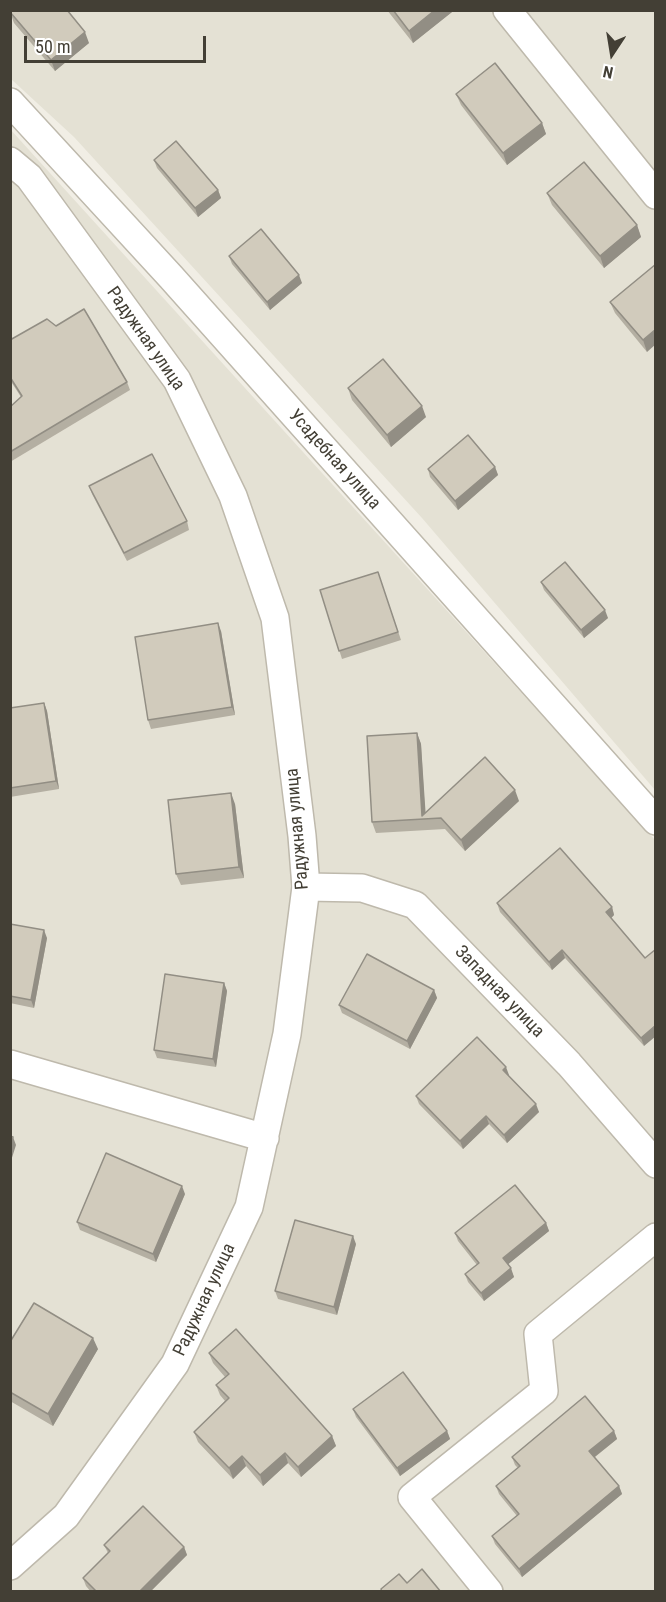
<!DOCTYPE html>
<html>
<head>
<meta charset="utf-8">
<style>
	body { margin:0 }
	#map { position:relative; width:666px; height:1602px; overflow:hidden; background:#f1eee5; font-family:"Roboto Condensed",sans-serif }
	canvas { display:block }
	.frame { position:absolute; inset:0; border:12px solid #433f35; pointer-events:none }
	.north { position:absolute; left:582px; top:24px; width:60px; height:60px; -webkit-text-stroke:4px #fff; paint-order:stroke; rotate:192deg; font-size:16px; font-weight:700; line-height:24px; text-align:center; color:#433f35 }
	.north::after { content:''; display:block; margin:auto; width:21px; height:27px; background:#433f35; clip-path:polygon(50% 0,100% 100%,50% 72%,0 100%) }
	.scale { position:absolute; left:24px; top:36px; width:182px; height:27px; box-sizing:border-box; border:3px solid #433f35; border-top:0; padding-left:8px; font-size:18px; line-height:21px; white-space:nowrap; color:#433f35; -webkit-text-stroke:4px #fff; paint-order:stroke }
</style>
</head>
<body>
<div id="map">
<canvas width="666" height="1602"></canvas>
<div class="frame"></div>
<div class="north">N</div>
<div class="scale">50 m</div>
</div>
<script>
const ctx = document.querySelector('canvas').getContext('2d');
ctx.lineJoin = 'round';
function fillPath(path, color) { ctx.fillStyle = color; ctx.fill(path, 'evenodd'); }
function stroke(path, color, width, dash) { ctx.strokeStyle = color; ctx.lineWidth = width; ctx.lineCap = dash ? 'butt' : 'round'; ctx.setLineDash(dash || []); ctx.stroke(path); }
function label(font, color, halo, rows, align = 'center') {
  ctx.font = font + ' "Roboto Condensed",sans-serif'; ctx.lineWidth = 4.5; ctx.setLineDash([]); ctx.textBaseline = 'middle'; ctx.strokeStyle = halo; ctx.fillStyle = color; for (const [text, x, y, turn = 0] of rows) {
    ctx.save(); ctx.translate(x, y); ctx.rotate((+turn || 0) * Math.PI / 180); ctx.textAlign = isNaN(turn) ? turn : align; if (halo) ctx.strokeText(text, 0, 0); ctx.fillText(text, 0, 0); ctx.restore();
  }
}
fillPath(new Path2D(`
	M 10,11 L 655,11 L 655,790 L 422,518 L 74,137 L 11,79 Z
	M 10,129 L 655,840 L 655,1591 L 11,1591 Z`), '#e4e1d4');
const minor = new Path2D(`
	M 507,10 L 656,195
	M 10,102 L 171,277 L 656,821
	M 10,161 L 29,177 L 177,380 L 233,496 L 275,618 L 302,836 L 306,887 L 287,1034 L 249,1207 L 175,1364 L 66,1516 L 10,1566
	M 306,887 L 362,888 L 415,905 L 569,1064 L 656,1164
	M 10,1064 L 265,1138
	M 489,1592 L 412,1497 L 544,1391 L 538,1334 L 656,1237`);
stroke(minor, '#beb9ac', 30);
stroke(minor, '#fff', 27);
fillPath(new Path2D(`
	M 387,10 L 451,10 L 452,12 L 413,43 Z
	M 10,12 L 89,43 L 55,71 L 14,23 Z
	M 456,94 L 542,123 L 546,134 L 507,165 L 461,105 Z
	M 154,160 L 218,190 L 221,198 L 198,217 L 157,168 Z
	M 547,193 L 637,225 L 641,237 L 604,268 L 552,205 Z
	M 229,256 L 302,283 L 270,310 L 232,264 Z
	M 656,264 L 647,352 L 615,313 L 610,302 Z
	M 56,326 L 127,382 L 130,390 L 10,462 L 10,407 L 21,397 L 10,380 L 10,340 Z
	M 348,388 L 426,417 L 391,447 L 352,400 Z
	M 495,467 L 498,475 L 458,510 L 430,477 L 428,469 Z
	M 89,486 L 187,521 L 189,530 L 127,561 L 92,494 Z
	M 378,572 L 401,640 L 342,659 L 320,590 Z
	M 541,582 L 608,618 L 584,638 L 544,590 Z
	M 221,631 L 235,715 L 151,729 L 148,720 Z
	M 44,703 L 47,711 L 59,789 L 10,797 L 10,708 Z
	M 417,733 L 421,744 L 425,813 L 519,801 L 465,851 L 445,829 L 376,833 L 372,822 Z
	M 235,804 L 244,878 L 181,885 L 176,874 Z
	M 497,903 L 612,907 L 614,915 L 611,918 L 644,1046 L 565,958 L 552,970 L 500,912 Z
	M 10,924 L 47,938 L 34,1008 L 10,1003 Z
	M 224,983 L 227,991 L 216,1067 L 157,1058 L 154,1050 Z
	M 434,990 L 437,998 L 410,1049 L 342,1013 L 339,1005 Z
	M 509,1075 L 508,1076 L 539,1112 L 507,1143 L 489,1124 L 463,1149 L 419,1104 L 416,1096 Z
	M 185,1194 L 156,1262 L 80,1230 L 77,1222 Z
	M 546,1223 L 549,1231 L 508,1264 L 514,1277 L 484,1301 L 468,1282 L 465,1274 L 477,1265 L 458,1241 L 455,1233 Z
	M 356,1244 L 337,1315 L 278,1299 L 275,1291 Z
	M 10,1342 L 98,1349 L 53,1426 L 10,1401 Z
	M 209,1353 L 332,1436 L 336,1446 L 301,1477 L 288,1463 L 263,1486 L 246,1466 L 233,1479 L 198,1442 L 194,1432 L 225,1401 L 220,1395 L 216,1385 L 225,1377 L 213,1363 Z
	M 353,1409 L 447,1431 L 450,1439 L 400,1476 L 356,1417 Z
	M 614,1431 L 617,1439 L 595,1457 L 619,1486 L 622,1494 L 522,1577 L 495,1544 L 492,1536 L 517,1516 L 499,1494 L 496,1486 L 518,1468 L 515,1465 L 512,1457 Z
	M 104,1545 L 184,1547 L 187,1555 L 150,1592 L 91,1592 L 86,1586 L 83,1578 L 108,1553 Z`), '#b4afa2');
fillPath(new Path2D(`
	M 435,10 L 451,10 L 452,12 L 413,43 L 409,31 Z
	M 85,32 L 89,43 L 55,71 L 51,60 Z
	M 542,123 L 546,134 L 507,165 L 503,153 Z
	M 218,190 L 221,198 L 198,217 L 195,208 Z
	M 637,225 L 641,237 L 604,268 L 600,256 Z
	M 299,275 L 302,283 L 270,310 L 267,302 Z
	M 656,329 L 656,344 L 647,352 L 643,340 Z
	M 422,406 L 426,417 L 391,447 L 387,435 Z
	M 495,467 L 498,475 L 458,510 L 455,501 Z
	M 605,610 L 608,618 L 584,638 L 581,630 Z
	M 218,623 L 221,631 L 235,715 L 232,707 Z
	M 44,703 L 47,711 L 59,789 L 56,781 Z
	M 417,733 L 421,744 L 426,819 L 422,816 Z
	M 515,790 L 519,801 L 465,851 L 461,840 Z
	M 231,793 L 235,804 L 244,878 L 239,867 Z
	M 612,907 L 614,915 L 609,920 L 606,912 Z
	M 44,930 L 47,938 L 34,1008 L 31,1000 Z
	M 562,950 L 565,958 L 552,970 L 549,962 Z
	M 224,983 L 227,991 L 216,1067 L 213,1059 Z
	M 434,990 L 437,998 L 410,1049 L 407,1041 Z
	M 656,1025 L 656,1036 L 644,1046 L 641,1038 Z
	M 506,1067 L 509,1075 L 506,1078 L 503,1070 Z
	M 536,1104 L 539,1112 L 507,1143 L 504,1135 Z
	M 486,1116 L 489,1124 L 463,1149 L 460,1141 Z
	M 13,1137 L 16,1145 L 10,1164 L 10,1146 Z
	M 182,1186 L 185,1194 L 156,1262 L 153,1254 Z
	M 546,1223 L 549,1231 L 506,1266 L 503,1258 Z
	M 353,1236 L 356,1244 L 337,1315 L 334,1307 Z
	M 511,1268 L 514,1277 L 484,1301 L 481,1293 Z
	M 93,1338 L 98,1349 L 53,1426 L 48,1414 Z
	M 447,1431 L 450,1439 L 400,1476 L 397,1468 Z
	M 614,1431 L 617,1439 L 592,1459 L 589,1451 Z
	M 332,1436 L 336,1446 L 301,1477 L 298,1467 Z
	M 285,1453 L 288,1463 L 263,1486 L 260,1475 Z
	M 242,1456 L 246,1466 L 233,1479 L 229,1468 Z
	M 619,1486 L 622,1494 L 522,1577 L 519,1569 Z
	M 184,1547 L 187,1555 L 150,1592 L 139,1592 Z`), '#928e84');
const building = new Path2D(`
	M 11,10 L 67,10 L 85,32 L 51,60 L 10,12 Z
	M 393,10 L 435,10 L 409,31 Z
	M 495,63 L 542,123 L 503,153 L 456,94 Z
	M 176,141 L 218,190 L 195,208 L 154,160 Z
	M 584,162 L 637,225 L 600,256 L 547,193 Z
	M 261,229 L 299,275 L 267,302 L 229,256 Z
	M 656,264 L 656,329 L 643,340 L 610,302 Z
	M 84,309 L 127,382 L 10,452 L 10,407 L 22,396 L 10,377 L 10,340 L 47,319 L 56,326 Z
	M 383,359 L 422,406 L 387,435 L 348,388 Z
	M 468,435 L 495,467 L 455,501 L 428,469 Z
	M 152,454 L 187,521 L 124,553 L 89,486 Z
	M 565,562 L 605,610 L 581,630 L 541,582 Z
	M 378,572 L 398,632 L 339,651 L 320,590 Z
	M 218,623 L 232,707 L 148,720 L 135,637 Z
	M 44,703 L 56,781 L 10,788 L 10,708 Z
	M 417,733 L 422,816 L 485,757 L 515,790 L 461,840 L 441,818 L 372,822 L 367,736 Z
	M 231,793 L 239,867 L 176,874 L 168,800 Z
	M 560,848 L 612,907 L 606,912 L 645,958 L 656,949 L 656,1025 L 641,1038 L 562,950 L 549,962 L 497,903 Z
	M 10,924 L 44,930 L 31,1000 L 10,996 Z
	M 367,954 L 434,990 L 407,1041 L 339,1005 Z
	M 165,974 L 224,983 L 213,1059 L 154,1050 Z
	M 477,1037 L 506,1067 L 503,1070 L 536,1104 L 504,1135 L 486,1116 L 460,1141 L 416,1096 Z
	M 10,1136 L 13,1137 L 10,1146 Z
	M 106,1153 L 182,1186 L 153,1254 L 77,1222 Z
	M 515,1185 L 546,1223 L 503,1258 L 511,1268 L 481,1293 L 465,1274 L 479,1263 L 455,1233 Z
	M 295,1220 L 353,1236 L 334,1307 L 275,1291 Z
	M 34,1303 L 93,1338 L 48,1414 L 10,1392 L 10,1342 Z
	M 236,1329 L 332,1436 L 298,1467 L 285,1453 L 260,1475 L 242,1456 L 229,1468 L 194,1432 L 229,1398 L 216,1385 L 229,1374 L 209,1353 Z
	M 403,1372 L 447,1431 L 397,1468 L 353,1409 Z
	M 585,1396 L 614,1431 L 589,1451 L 619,1486 L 519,1569 L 492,1536 L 519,1514 L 496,1486 L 520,1466 L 512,1457 Z
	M 143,1506 L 184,1547 L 139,1592 L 97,1592 L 83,1578 L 110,1551 L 104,1545 Z
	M 422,1569 L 441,1592 L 382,1592 L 381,1589 L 399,1574 L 407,1583 Z`);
fillPath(building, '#d1cbbc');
stroke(building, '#928e84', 1.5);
label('18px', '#433f35', '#fff', [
	["Радужная улица",145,339,55],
	["Усадебная улица",334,460,48],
	["Радужная улица",298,829,-95],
	["Западная улица",499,992,46],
	["Радужная улица",205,1300,-65]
]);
</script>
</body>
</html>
